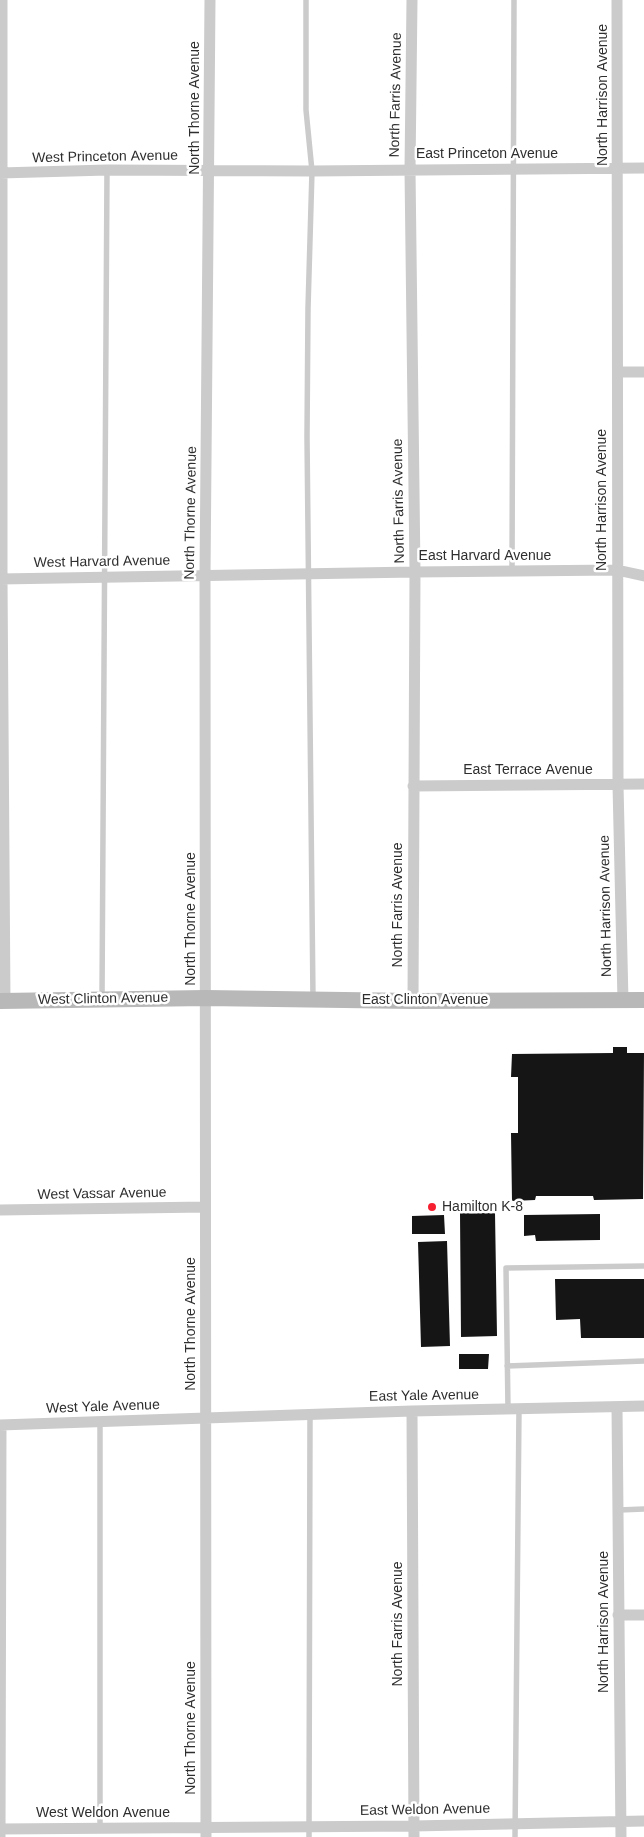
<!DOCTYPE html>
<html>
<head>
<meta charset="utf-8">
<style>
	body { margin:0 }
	canvas { display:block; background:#fff }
</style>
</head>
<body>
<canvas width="644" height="1837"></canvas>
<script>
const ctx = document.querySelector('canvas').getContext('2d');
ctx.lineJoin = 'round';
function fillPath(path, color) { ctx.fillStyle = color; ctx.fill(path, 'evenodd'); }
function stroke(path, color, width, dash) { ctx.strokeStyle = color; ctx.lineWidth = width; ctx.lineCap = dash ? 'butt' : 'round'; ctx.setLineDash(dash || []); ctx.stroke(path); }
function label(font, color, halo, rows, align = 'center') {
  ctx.font = font + ' Helvetica,sans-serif'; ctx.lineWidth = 5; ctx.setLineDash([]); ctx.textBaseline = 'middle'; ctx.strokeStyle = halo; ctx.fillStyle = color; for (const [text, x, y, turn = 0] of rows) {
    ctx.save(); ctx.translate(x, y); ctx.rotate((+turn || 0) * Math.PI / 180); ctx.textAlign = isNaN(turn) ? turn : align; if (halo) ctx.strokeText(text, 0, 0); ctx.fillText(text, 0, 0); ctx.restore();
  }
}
fillPath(new Path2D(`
	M 613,1047 L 627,1047 L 627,1053 L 644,1053 L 643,1199 L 594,1200 L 593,1196 L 536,1196 L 535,1200 L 512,1201 L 511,1133 L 518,1133 L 518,1077 L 511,1077 L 512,1054 L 613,1053 Z
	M 460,1213 L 495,1213 L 497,1336 L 461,1337 Z
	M 600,1214 L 600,1240 L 536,1241 L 535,1235 L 524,1236 L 524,1215 Z
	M 444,1215 L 445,1234 L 412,1234 L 412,1216 Z
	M 447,1241 L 450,1346 L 421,1347 L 418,1242 Z
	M 555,1279 L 644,1279 L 644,1338 L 581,1338 L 580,1319 L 556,1320 Z
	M 459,1354 L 489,1354 L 488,1369 L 459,1369 Z`), '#151515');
stroke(new Path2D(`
	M 306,0 L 306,110 L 312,171 L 308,308 L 307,437 L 313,999
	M 512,571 L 514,0
	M 102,997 L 107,170
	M 507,1366 L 644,1361
	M 508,1409 L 506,1268 L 644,1266
	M 100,1422 L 100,1828
	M 619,1510 L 644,1509
	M 309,1837 L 310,1415
	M 515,1837 L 519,1409`), '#cbcbcb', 5.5);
stroke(new Path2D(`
	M 2,0 L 2,580 L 5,1001
	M 412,0 L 410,170 L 415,572 L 413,1001
	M 617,0 L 618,785 L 623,1001
	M 0,173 L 107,170 L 312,171 L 644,168
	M 618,372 L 644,372
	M 0,579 L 415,572 L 617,570 L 644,576
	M 413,786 L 644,784
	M 0,1210 L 205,1207
	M 617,1407 L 621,1837
	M 412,1411 L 414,1837
	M 0,1425 L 412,1411 L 644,1406
	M 618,1615 L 644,1615
	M 0,1829 L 414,1826 L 644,1821
	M 0,1837 L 1,1425
	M 206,1837 L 205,575 L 210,0`), '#cbcbcb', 11);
stroke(new Path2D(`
	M 0,1001 L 206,998 L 413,1001 L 644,1000`), '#b8b8b8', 16);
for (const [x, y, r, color] of [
	[432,1207,5,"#f61f2f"]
]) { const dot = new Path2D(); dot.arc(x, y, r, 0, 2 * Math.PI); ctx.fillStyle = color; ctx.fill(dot); stroke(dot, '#fff', 2); }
label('14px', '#2e2e2e', '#fff', [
	["North Farris Avenue",396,95,-89],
	["North Harrison Avenue",603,95,-90],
	["North Thorne Avenue",195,108,-90],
	["East Princeton Avenue",487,154],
	["West Princeton Avenue",105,157,-1],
	["North Harrison Avenue",602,500,-90],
	["North Farris Avenue",399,501,-91],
	["North Thorne Avenue",191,513,-89],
	["East Harvard Avenue",485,556],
	["West Harvard Avenue",102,562,-1],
	["East Terrace Avenue",528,770],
	["North Farris Avenue",398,905,-90],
	["North Harrison Avenue",606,906,-91],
	["North Thorne Avenue",191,919,-90],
	["West Clinton Avenue",103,999,-1],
	["East Clinton Avenue",425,1000],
	["West Vassar Avenue",102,1194,-1],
	["North Thorne Avenue",191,1324,-90],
	["East Yale Avenue",424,1396,-1],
	["West Yale Avenue",103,1407,-2],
	["North Harrison Avenue",604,1622,-90],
	["North Farris Avenue",398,1624,-90],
	["North Thorne Avenue",191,1728,-90],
	["East Weldon Avenue",425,1810,-1],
	["West Weldon Avenue",103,1813]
]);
label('14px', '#2e2e2e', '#fff', [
	["Hamilton K-8",442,1207]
], 'left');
</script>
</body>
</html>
